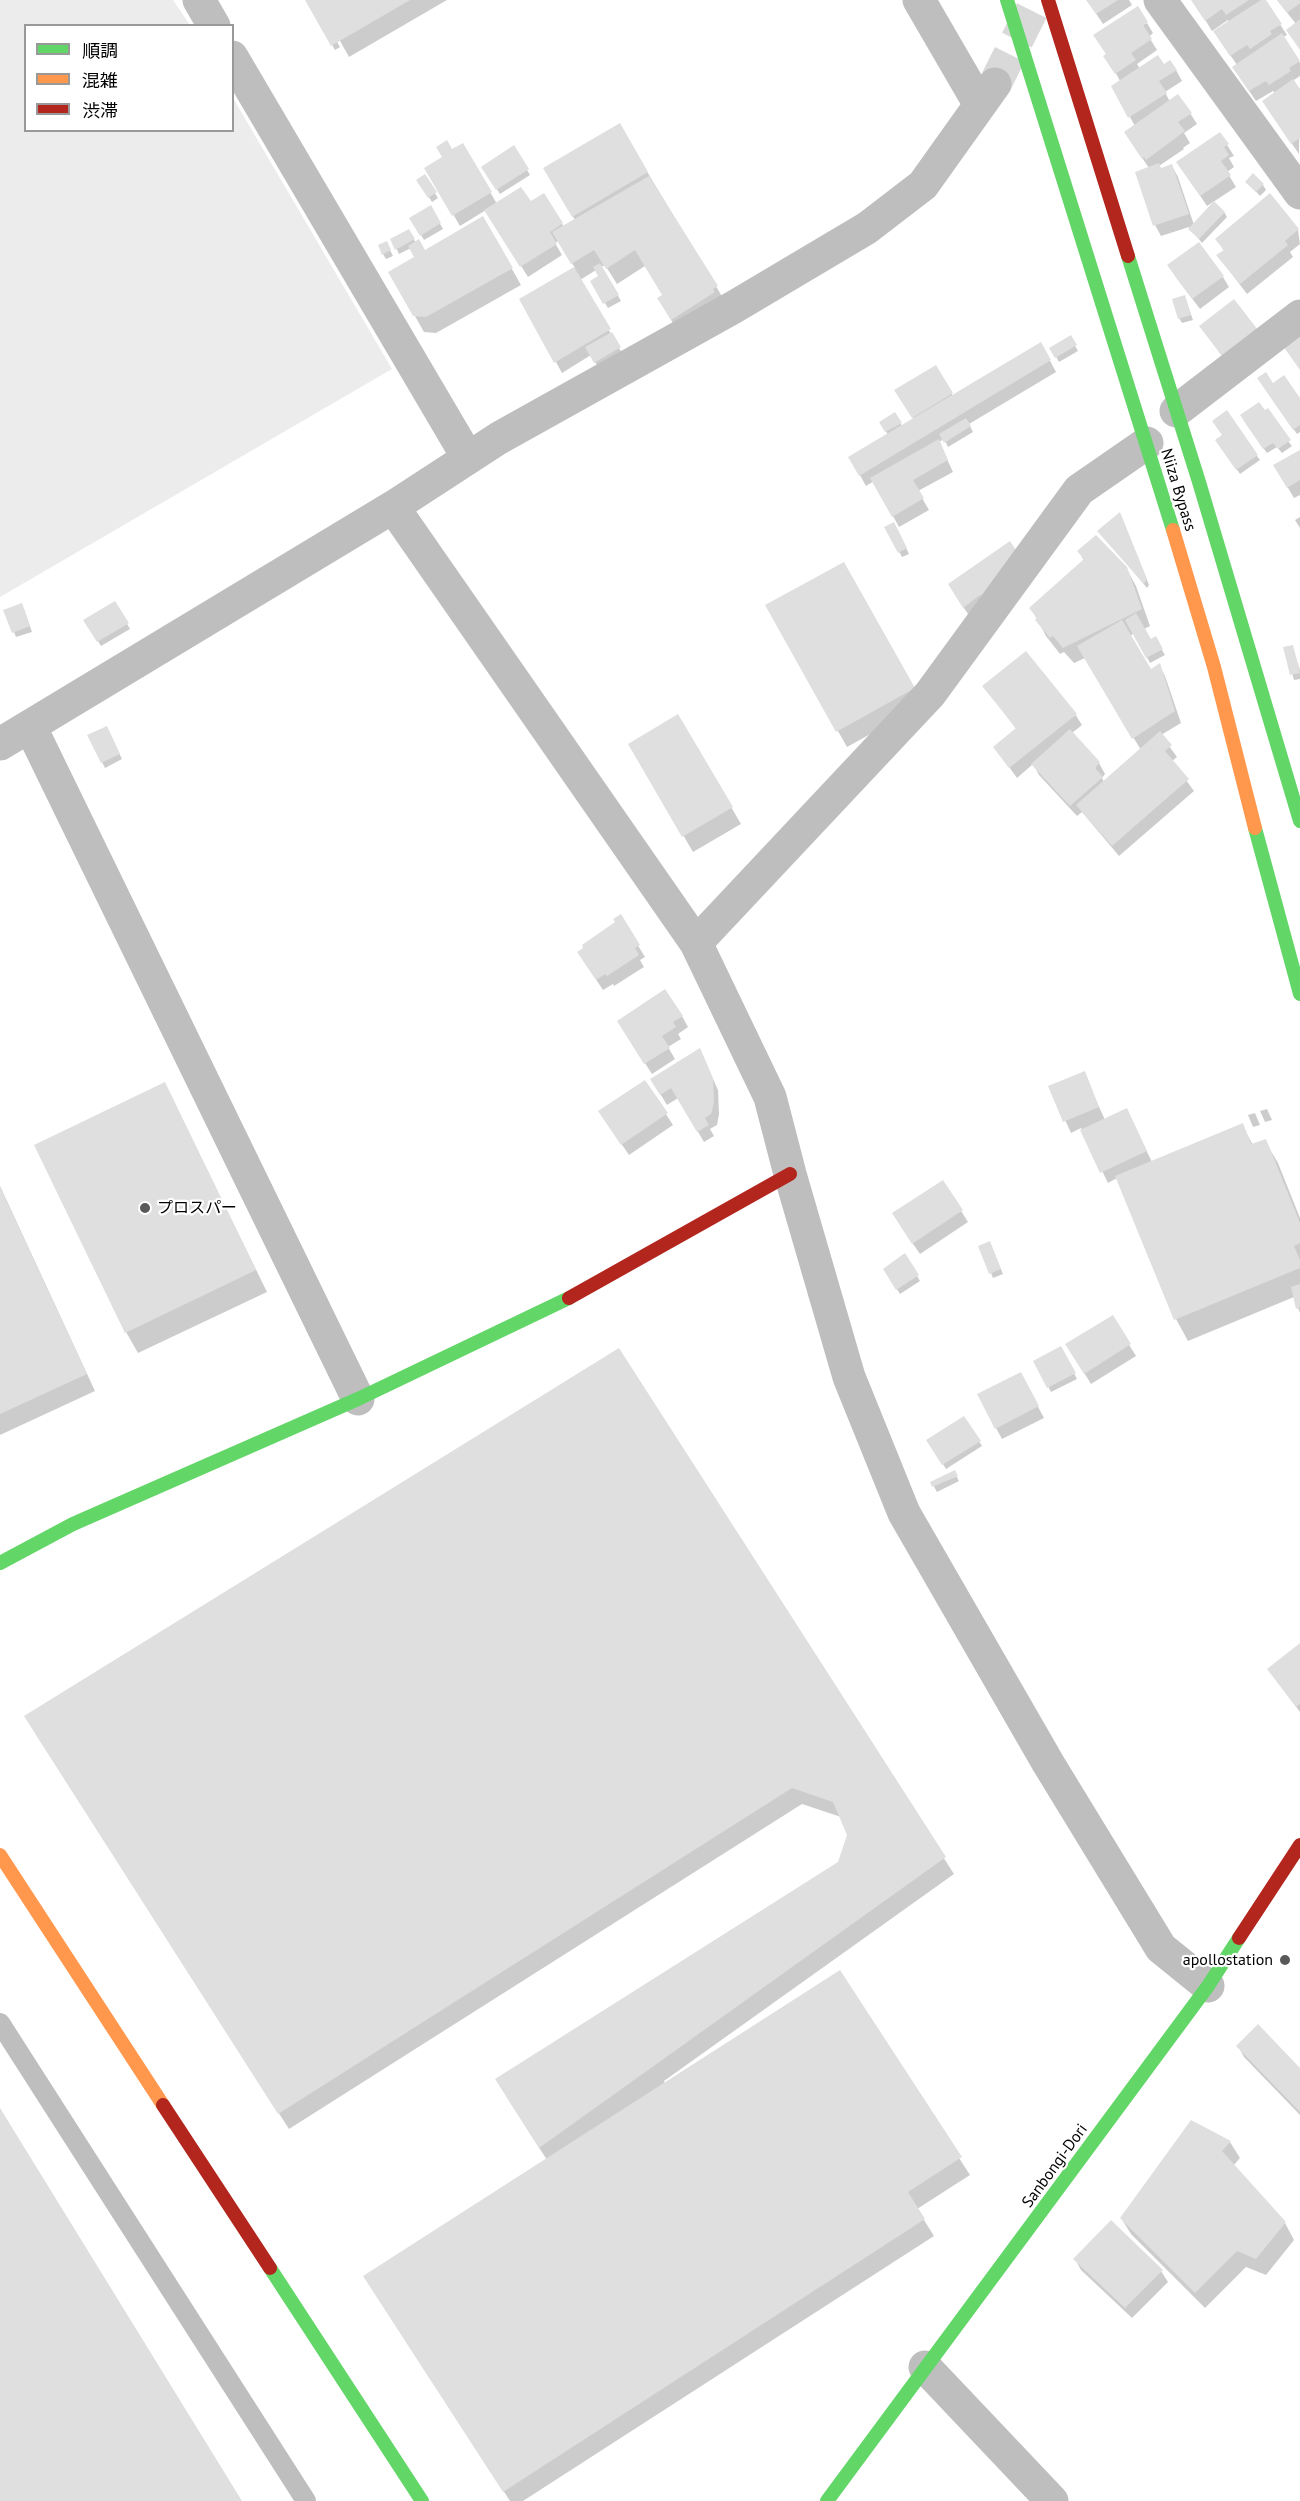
<!DOCTYPE html>
<html>
<head>
<meta charset="utf-8">
<style>
	body { margin:0 }
	#map { position:relative; width:1300px; height:2501px; overflow:hidden; background:#fff; font-family:"PT Sans","Noto Sans JP",sans-serif }
	canvas { display:block }
	.legend { position:absolute; left:24px; top:24px; width:210px; height:108px; box-sizing:border-box; background:#fff; border:2px solid #999; margin:0; padding:8px 10px; list-style:none; font-size:18px; color:#000 }
	.legend li { display:flex; align-items:center; gap:12px; height:30px }
	.legend b { width:30px; border:2px solid #999 }
</style>
</head>
<body>
<div id="map">
<canvas width="1300" height="2501"></canvas>
<ul class="legend">
<li><b style="height:8px;background:#63d668"></b>順調</li>
<li><b style="height:8px;background:#ff974d"></b>混雑</li>
<li><b style="height:8px;background:#b3261e"></b>渋滞</li>
</ul>
</div>
<script>
const ctx = document.querySelector('canvas').getContext('2d');
ctx.lineJoin = 'round';
function fillPath(path, color) { ctx.fillStyle = color; ctx.fill(path, 'evenodd'); }
function stroke(path, color, width, dash) { ctx.strokeStyle = color; ctx.lineWidth = width; ctx.lineCap = dash ? 'butt' : 'round'; ctx.setLineDash(dash || []); ctx.stroke(path); }
function label(font, color, halo, rows, align = 'center') {
  ctx.font = font + ' "PT Sans","Noto Sans JP",sans-serif'; ctx.lineWidth = 4.5; ctx.setLineDash([]); ctx.textBaseline = 'middle'; ctx.strokeStyle = halo; ctx.fillStyle = color; for (const [text, x, y, turn = 0] of rows) {
    ctx.save(); ctx.translate(x, y); ctx.rotate((+turn || 0) * Math.PI / 180); ctx.textAlign = isNaN(turn) ? turn : align; if (halo) ctx.strokeText(text, 0, 0); ctx.fillText(text, 0, 0); ctx.restore();
  }
}
fillPath(new Path2D(`
	M 0,0 L 173,0 L 190,25 L 26,26 L 26,130 L 232,130 L 233,98 L 392,369 L 0,597 Z`), '#ececec');
fillPath(new Path2D(`
	M 307,0 L 313,0 L 340,47 L 335,50 Z
	M 317,0 L 447,0 L 349,57 Z
	M 1087,0 L 1129,0 L 1132,5 L 1103,24 Z
	M 1193,0 L 1264,0 L 1287,35 L 1283,37 L 1300,63 L 1300,76 L 1294,80 L 1300,92 L 1299,154 L 1270,112 L 1275,93 L 1273,91 L 1256,101 L 1240,78 L 1237,65 L 1222,43 L 1229,23 L 1228,20 L 1212,31 Z
	M 1277,0 L 1300,0 L 1300,49 L 1296,24 Z
	M 1147,23 L 1153,33 L 1149,37 L 1157,50 L 1137,64 L 1140,69 L 1164,66 L 1176,70 L 1182,81 L 1165,92 L 1170,102 L 1190,113 L 1197,124 L 1184,133 L 1190,143 L 1183,148 L 1184,149 L 1159,166 L 1161,169 L 1172,166 L 1178,177 L 1194,225 L 1224,212 L 1227,217 L 1202,243 L 1189,227 L 1161,236 L 1155,225 L 1149,168 L 1132,143 L 1135,126 L 1113,87 L 1120,81 L 1102,46 Z
	M 619,125 L 726,303 L 681,336 L 668,315 L 664,296 L 645,266 L 617,284 L 605,265 L 601,267 L 621,301 L 608,308 L 592,282 L 600,277 L 596,270 L 580,280 L 622,353 L 598,367 L 591,355 L 562,373 L 521,299 L 575,268 L 558,241 L 555,243 L 562,255 L 528,277 L 486,210 L 460,226 L 426,168 L 463,145 L 497,204 L 530,203 L 543,195 L 564,227 L 575,220 L 545,169 Z
	M 1220,134 L 1234,156 L 1229,158 L 1234,167 L 1227,172 L 1236,187 L 1207,206 L 1185,173 Z
	M 514,148 L 530,175 L 500,194 L 483,167 Z
	M 424,176 L 438,198 L 432,202 L 418,180 Z
	M 1247,182 L 1263,185 L 1266,190 L 1260,196 Z
	M 1270,195 L 1298,230 L 1300,244 L 1290,252 L 1293,257 L 1247,294 L 1218,256 L 1224,251 L 1217,239 Z
	M 430,207 L 443,229 L 424,240 L 411,218 Z
	M 483,218 L 521,285 L 436,333 L 424,332 L 390,272 L 416,258 L 411,248 L 399,254 L 392,239 L 409,231 L 416,243 L 425,252 Z
	M 389,248 L 393,256 L 386,259 L 383,254 Z
	M 1175,276 L 1223,277 L 1229,287 L 1200,309 Z
	M 1185,297 L 1193,320 L 1182,323 L 1179,318 Z
	M 1201,327 L 1263,342 L 1230,367 Z
	M 1070,337 L 1078,351 L 1059,362 L 1052,349 Z
	M 1041,344 L 1056,372 L 969,424 L 973,432 L 948,447 L 944,439 L 939,442 L 953,472 L 918,491 L 929,510 L 899,527 L 874,481 L 866,486 L 850,457 L 888,435 L 881,422 L 895,414 L 902,426 L 914,419 L 896,391 L 935,367 L 953,396 Z
	M 1262,384 L 1273,385 L 1300,401 L 1300,432 L 1297,434 Z
	M 1264,412 L 1292,446 L 1282,453 L 1277,447 L 1267,453 L 1244,421 Z
	M 1223,436 L 1257,456 L 1260,460 L 1240,474 L 1220,445 Z
	M 1300,451 L 1300,495 L 1294,498 L 1275,466 Z
	M 1300,517 L 1300,528 L 1295,520 Z
	M 1122,519 L 1149,585 L 1147,588 L 1099,531 Z
	M 886,528 L 897,529 L 909,554 L 902,557 Z
	M 1010,543 L 970,617 L 956,596 Z
	M 1079,551 L 1126,568 L 1136,586 L 1150,626 L 1144,629 L 1150,641 L 1155,638 L 1165,655 L 1150,663 L 1134,633 L 1130,636 L 1151,671 L 1159,665 L 1165,676 L 1181,723 L 1161,735 L 1177,757 L 1172,761 L 1194,791 L 1119,856 L 1082,812 L 1077,816 L 1039,775 L 1033,764 L 1017,778 L 995,747 L 1017,730 L 984,686 L 1075,714 L 1082,725 L 1072,733 L 1099,763 L 1105,774 L 1102,778 L 1104,782 L 1141,750 L 1085,658 L 1074,663 L 1064,652 L 1060,654 L 1046,636 L 1031,608 L 1084,561 Z
	M 844,564 L 923,705 L 847,747 L 767,606 Z
	M 115,603 L 130,629 L 101,646 L 85,620 Z
	M 24,609 L 32,632 L 16,637 L 14,632 Z
	M 1292,646 L 1300,670 L 1300,679 L 1294,680 L 1285,648 Z
	M 678,716 L 741,824 L 693,852 L 630,744 Z
	M 109,733 L 122,759 L 105,768 L 89,736 Z
	M 620,916 L 645,957 L 640,960 L 644,967 L 614,986 L 613,984 L 603,990 L 585,963 Z
	M 682,1016 L 688,1027 L 678,1034 L 681,1039 L 668,1047 L 675,1059 L 652,1074 L 625,1032 Z
	M 700,1050 L 718,1090 L 719,1114 L 717,1125 L 710,1129 L 714,1136 L 704,1142 L 678,1098 L 667,1105 L 652,1080 Z
	M 1084,1073 L 1105,1120 L 1132,1121 L 1152,1162 L 1242,1125 L 1253,1145 L 1265,1141 L 1278,1163 L 1300,1218 L 1300,1313 L 1294,1297 L 1188,1341 L 1176,1319 L 1117,1178 L 1108,1183 L 1081,1128 L 1071,1133 L 1050,1087 Z
	M 645,1082 L 673,1125 L 629,1155 L 607,1123 Z
	M 165,1084 L 267,1292 L 138,1353 L 126,1332 Z
	M 1267,1109 L 1272,1120 L 1265,1122 L 1260,1111 Z
	M 1255,1113 L 1260,1125 L 1253,1127 L 1248,1115 Z
	M 943,1182 L 968,1222 L 920,1254 L 900,1225 Z
	M 0,1186 L 95,1391 L 0,1435 Z
	M 992,1248 L 1003,1274 L 993,1278 L 991,1273 Z
	M 905,1255 L 920,1281 L 900,1294 L 885,1269 Z
	M 1112,1317 L 1136,1356 L 1091,1384 L 1067,1345 Z
	M 1061,1348 L 1077,1379 L 1051,1392 L 1035,1361 Z
	M 618,1350 L 954,1874 L 664,2081 L 665,2084 L 839,1972 L 970,2175 L 917,2209 L 934,2236 L 523,2501 L 510,2501 L 375,2293 L 547,2160 L 506,2096 L 839,1863 L 849,1835 L 841,1817 L 802,1804 L 289,2129 L 35,1733 Z
	M 1026,1384 L 1044,1418 L 1002,1439 L 996,1428 Z
	M 964,1418 L 982,1446 L 946,1469 L 928,1440 Z
	M 954,1472 L 959,1481 L 937,1492 L 932,1483 Z
	M 1300,1645 L 1300,1712 L 1269,1670 Z
	M 1238,2046 L 1300,2070 L 1300,2115 L 1244,2057 Z
	M 1230,2142 L 1240,2158 L 1233,2166 L 1285,2223 L 1294,2240 L 1266,2275 L 1246,2267 L 1205,2308 L 1131,2234 L 1121,2218 Z
	M 1075,2259 L 1161,2271 L 1168,2282 L 1132,2318 L 1081,2270 Z`), '#0003');
fillPath(new Path2D(`
	M 305,0 L 410,0 L 331,46 Z
	M 1086,0 L 1118,0 L 1096,14 Z
	M 1191,0 L 1249,0 L 1226,15 L 1222,9 L 1205,21 Z
	M 1261,0 L 1266,0 L 1282,24 L 1270,31 L 1272,34 L 1250,49 L 1247,45 L 1230,56 L 1213,31 Z
	M 1277,0 L 1300,0 L 1300,3 L 1287,13 Z
	M 1138,6 L 1148,22 L 1143,25 L 1152,39 L 1131,53 L 1136,60 L 1115,74 L 1103,56 L 1106,54 L 1093,35 Z
	M 1300,19 L 1300,50 L 1286,30 Z
	M 1282,33 L 1300,61 L 1289,68 L 1291,71 L 1269,85 L 1266,81 L 1249,91 L 1232,67 Z
	M 1158,55 L 1164,64 L 1170,60 L 1177,70 L 1159,81 L 1167,93 L 1128,118 L 1111,86 Z
	M 1293,79 L 1300,89 L 1300,138 L 1291,144 L 1262,101 Z
	M 1178,94 L 1192,113 L 1178,122 L 1185,131 L 1146,160 L 1144,157 L 1142,159 L 1124,132 Z
	M 620,123 L 648,172 L 572,217 L 543,168 Z
	M 1220,132 L 1229,144 L 1224,147 L 1229,155 L 1221,161 L 1231,175 L 1200,196 L 1176,162 Z
	M 447,140 L 452,149 L 463,143 L 492,192 L 452,216 L 424,168 L 442,157 L 436,147 Z
	M 514,145 L 529,169 L 496,190 L 481,167 Z
	M 1159,163 L 1161,168 L 1172,164 L 1189,214 L 1153,226 L 1135,172 Z
	M 1253,173 L 1264,184 L 1256,192 L 1245,182 Z
	M 425,174 L 437,192 L 428,198 L 416,180 Z
	M 649,176 L 718,286 L 713,289 L 715,292 L 671,320 L 657,298 L 662,295 L 635,250 L 606,269 L 594,250 L 571,264 L 552,232 Z
	M 521,187 L 531,201 L 544,193 L 563,223 L 550,232 L 557,244 L 520,267 L 484,210 Z
	M 1270,193 L 1299,229 L 1285,241 L 1288,245 L 1240,284 L 1216,255 L 1224,250 L 1215,239 Z
	M 1214,201 L 1225,212 L 1199,239 L 1188,229 Z
	M 431,205 L 441,223 L 420,236 L 409,218 Z
	M 483,216 L 513,268 L 426,317 L 413,316 L 388,272 L 414,257 L 408,246 L 419,239 L 425,250 Z
	M 409,229 L 415,239 L 395,250 L 390,239 Z
	M 387,241 L 391,250 L 382,255 L 378,245 Z
	M 1199,242 L 1224,276 L 1192,299 L 1167,265 Z
	M 600,263 L 619,295 L 603,304 L 590,281 L 598,276 L 593,267 Z
	M 574,267 L 611,329 L 554,363 L 519,299 Z
	M 1185,295 L 1191,315 L 1178,319 L 1172,299 Z
	M 1234,299 L 1258,330 L 1223,357 L 1199,326 Z
	M 612,332 L 621,347 L 594,363 L 585,347 Z
	M 1300,333 L 1300,370 L 1283,346 Z
	M 1071,335 L 1077,345 L 1055,358 L 1049,348 Z
	M 1041,342 L 1051,360 L 859,476 L 848,457 Z
	M 936,365 L 953,393 L 912,418 L 894,390 Z
	M 1266,372 L 1273,383 L 1284,375 L 1300,398 L 1300,425 L 1293,430 L 1257,378 Z
	M 1259,402 L 1265,410 L 1268,408 L 1291,440 L 1278,449 L 1273,443 L 1263,449 L 1240,415 Z
	M 1227,410 L 1258,455 L 1236,470 L 1215,440 L 1222,435 L 1212,421 Z
	M 895,412 L 902,423 L 885,432 L 879,422 Z
	M 966,418 L 971,426 L 944,443 L 939,434 Z
	M 939,439 L 948,460 L 913,480 L 924,498 L 892,517 L 870,478 Z
	M 1300,450 L 1300,480 L 1287,488 L 1273,465 Z
	M 1120,512 L 1147,579 L 1144,584 L 1097,531 Z
	M 894,522 L 907,548 L 898,553 L 884,527 Z
	M 1096,535 L 1127,567 L 1142,609 L 1063,648 L 1053,636 L 1050,638 L 1035,620 L 1037,618 L 1029,608 L 1084,559 L 1077,551 Z
	M 1010,541 L 1023,561 L 985,600 L 980,595 L 963,608 L 948,584 Z
	M 844,562 L 915,688 L 836,732 L 765,605 Z
	M 115,601 L 129,623 L 97,642 L 83,620 Z
	M 22,603 L 30,626 L 12,633 L 3,610 Z
	M 1136,613 L 1151,639 L 1156,636 L 1163,649 L 1146,658 L 1125,620 Z
	M 1122,620 L 1151,669 L 1160,663 L 1175,711 L 1132,739 L 1077,646 Z
	M 1293,645 L 1300,673 L 1290,675 L 1283,647 Z
	M 1026,651 L 1077,714 L 1009,768 L 993,747 L 1016,728 L 982,686 Z
	M 678,714 L 733,807 L 682,837 L 628,744 Z
	M 107,726 L 120,754 L 101,763 L 87,735 Z
	M 1070,729 L 1100,762 L 1095,768 L 1103,777 L 1070,806 L 1031,764 Z
	M 1160,731 L 1172,745 L 1165,751 L 1189,779 L 1112,846 L 1076,805 Z
	M 621,914 L 640,945 L 635,948 L 639,955 L 607,976 L 605,974 L 596,980 L 577,952 L 583,948 L 582,945 L 615,922 L 613,919 Z
	M 665,989 L 683,1016 L 673,1022 L 676,1027 L 662,1036 L 670,1048 L 644,1064 L 617,1021 Z
	M 700,1048 L 713,1078 L 714,1102 L 711,1114 L 705,1118 L 709,1125 L 697,1132 L 671,1088 L 660,1095 L 650,1079 Z
	M 1085,1071 L 1099,1107 L 1063,1122 L 1048,1086 Z
	M 645,1080 L 668,1113 L 621,1145 L 598,1111 Z
	M 165,1082 L 256,1270 L 125,1333 L 34,1145 Z
	M 1127,1108 L 1147,1151 L 1100,1173 L 1080,1130 Z
	M 1243,1123 L 1251,1144 L 1266,1139 L 1300,1223 L 1300,1243 L 1294,1246 L 1300,1260 L 1300,1268 L 1174,1320 L 1115,1176 Z
	M 943,1180 L 963,1210 L 912,1244 L 892,1213 Z
	M 0,1187 L 87,1374 L 0,1414 Z
	M 990,1241 L 1001,1269 L 989,1274 L 978,1246 Z
	M 905,1253 L 919,1275 L 896,1290 L 883,1269 Z
	M 1300,1284 L 1300,1307 L 1296,1309 L 1291,1287 Z
	M 1113,1315 L 1131,1344 L 1084,1374 L 1065,1344 Z
	M 1061,1346 L 1076,1373 L 1047,1388 L 1033,1361 Z
	M 619,1348 L 946,1857 L 539,2148 L 495,2079 L 838,1862 L 847,1835 L 833,1802 L 792,1788 L 278,2114 L 24,1716 Z
	M 1021,1372 L 1039,1406 L 995,1429 L 977,1394 Z
	M 964,1416 L 981,1441 L 942,1465 L 926,1440 Z
	M 955,1470 L 958,1476 L 932,1487 L 930,1482 Z
	M 1300,1643 L 1300,1704 L 1296,1707 L 1267,1669 Z
	M 840,1970 L 962,2157 L 908,2192 L 925,2219 L 503,2492 L 363,2276 Z
	M 1258,2024 L 1300,2068 L 1300,2112 L 1236,2046 Z
	M 0,2108 L 242,2501 L 0,2501 Z
	M 1191,2120 L 1231,2141 L 1222,2151 L 1286,2222 L 1256,2259 L 1237,2251 L 1195,2293 L 1120,2218 Z
	M 1111,2220 L 1163,2270 L 1125,2308 L 1073,2259 Z`), '#dfdfdf');
stroke(new Path2D(`
	M 995,84 L 1037,0`), '#d9d9d9', 33, [33, 16]);
stroke(new Path2D(`
	M 0,2023 L 306,2501`), '#bebebe', 20);
stroke(new Path2D(`
	M 199,0 L 214,26
	M 919,0 L 980,105
	M 1160,0 L 1300,193
	M 232,57 L 468,458
	M 1176,411 L 1300,316
	M 393,507 L 696,943 L 770,1097 L 790,1174 L 849,1377 L 904,1513 L 1048,1763 L 1161,1948 L 1208,1986
	M 30,726 L 358,1399
	M 0,744 L 393,507 L 499,438 L 734,307 L 867,228 L 923,185 L 995,84
	M 696,943 L 930,694 L 1079,490 L 1147,443
	M 925,2367 L 1052,2501`), '#bebebe', 33);
stroke(new Path2D(`
	M 1007,0 L 1173,530
	M 1128,256 L 1199,482 L 1300,821
	M 1255,828 L 1300,994
	M 0,1563 L 73,1524 L 358,1399 L 569,1298
	M 270,2268 L 422,2501
	M 827,2501 L 1208,1986 L 1239,1938`), '#63d668', 14);
stroke(new Path2D(`
	M 1173,530 L 1214,667 L 1255,828
	M 0,1855 L 163,2105`), '#ff974d', 14);
stroke(new Path2D(`
	M 1048,0 L 1128,256
	M 569,1298 L 790,1174
	M 1239,1938 L 1300,1845
	M 163,2105 L 270,2268`), '#b3261e', 14);
for (const [x, y, r, color] of [
	[145,1208,6,"#595959"],
	[1285,1960,6,"#595959"]
]) { const dot = new Path2D(); dot.arc(x, y, r, 0, 2 * Math.PI); ctx.fillStyle = color; ctx.fill(dot); stroke(dot, '#fff', 2); }
label('16px', '#000', '#fff', [
	["Niiza Bypass",1178,490,73],
	["Sanbongi-Dori",1055,2166,-54]
]);
label('16px', '#000', '#fff', [
	["プロスパー",157,1208],
	["apollostation",1273,1960,"right"]
], 'left');
</script>
</body>
</html>
